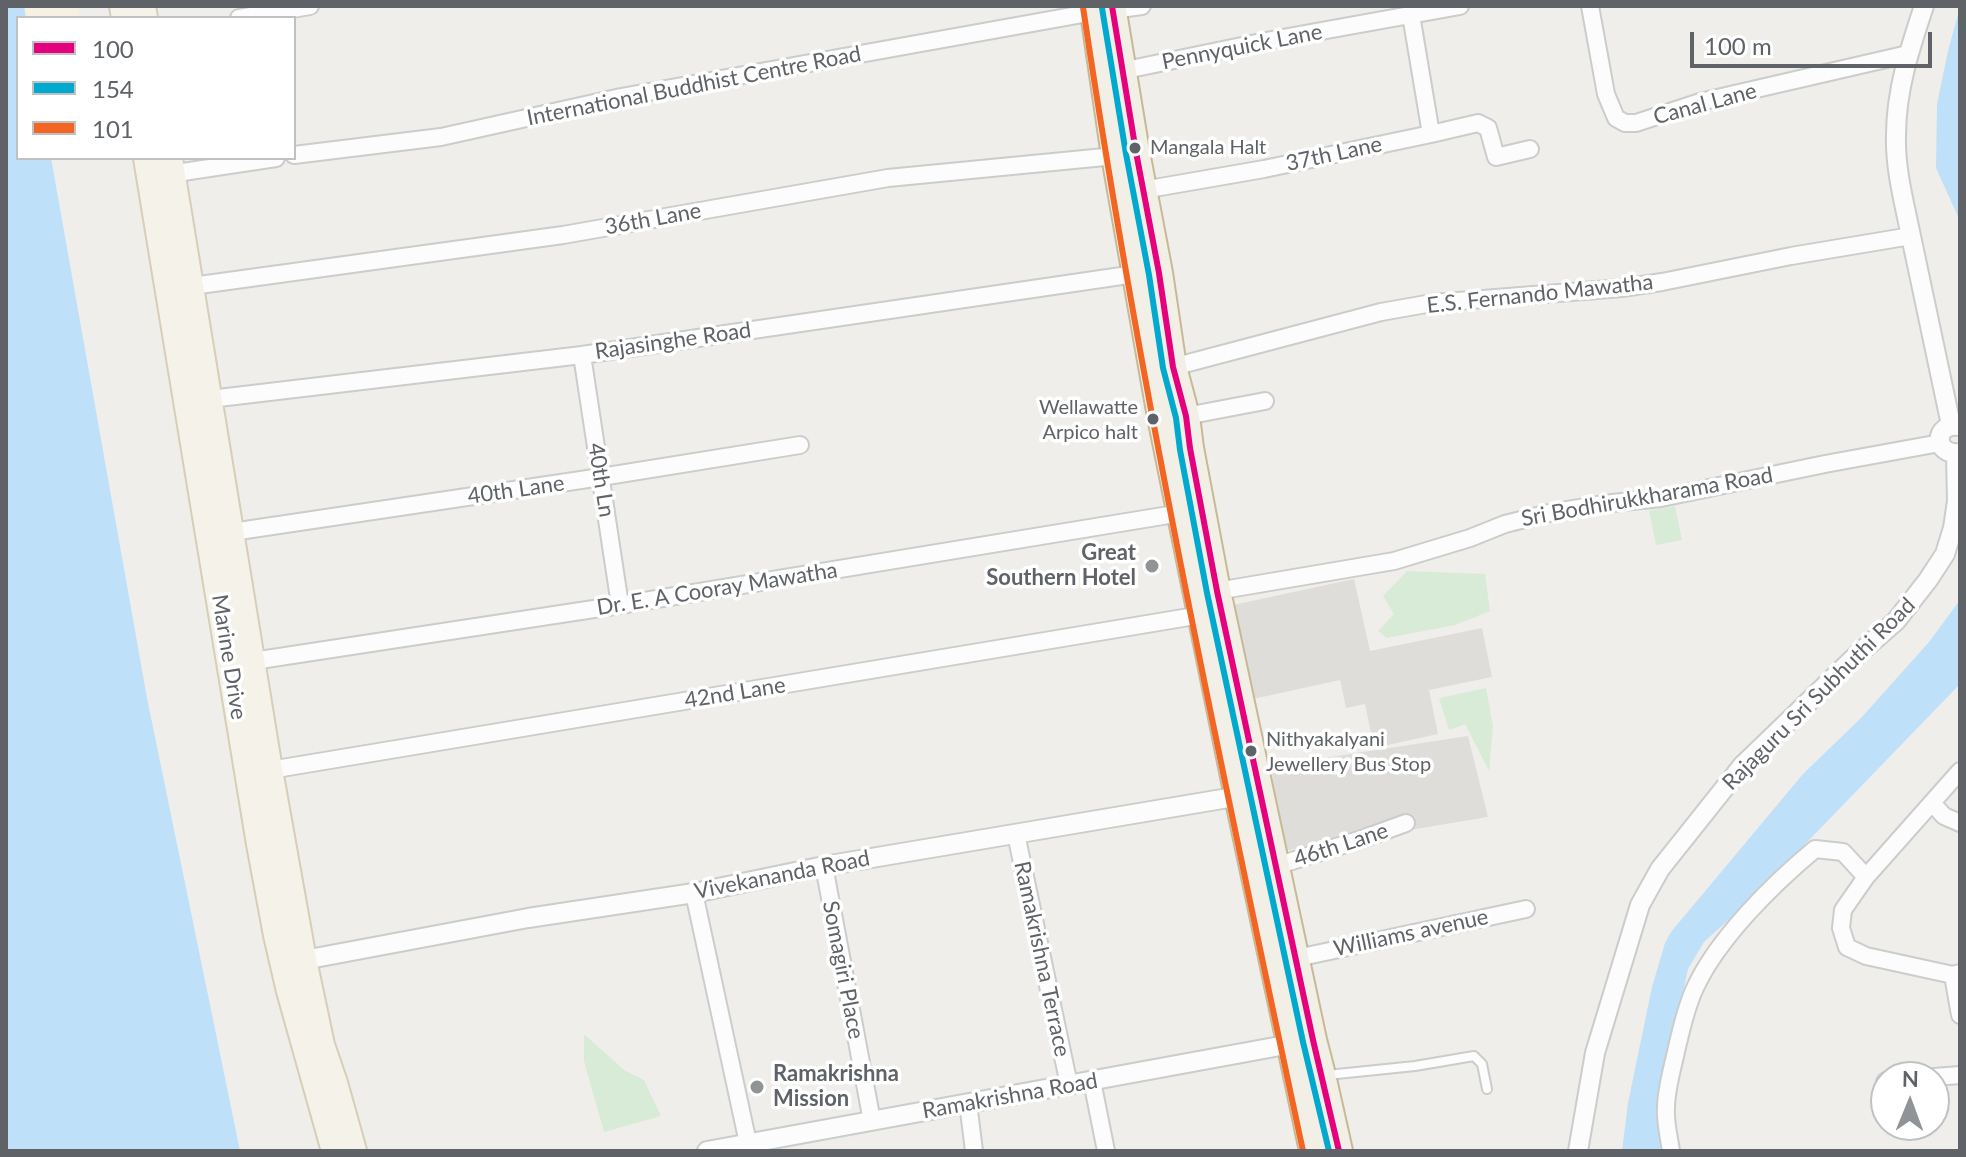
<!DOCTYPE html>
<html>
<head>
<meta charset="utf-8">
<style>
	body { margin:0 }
	#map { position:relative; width:1966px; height:1157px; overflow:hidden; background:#efeeea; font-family:Lato,sans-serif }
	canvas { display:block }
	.frame { position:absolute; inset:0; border:8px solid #5f6368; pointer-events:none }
	.legend { position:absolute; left:16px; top:16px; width:280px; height:144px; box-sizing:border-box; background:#fff; border:2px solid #bfc1c3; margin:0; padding:10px 14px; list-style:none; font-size:24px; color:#5f6368 }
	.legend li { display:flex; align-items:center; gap:16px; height:40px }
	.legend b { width:40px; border:2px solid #bfc1c3 }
	.north { position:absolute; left:1870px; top:1061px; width:80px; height:80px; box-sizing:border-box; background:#fff; border:2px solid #bfc1c3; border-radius:50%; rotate:1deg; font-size:22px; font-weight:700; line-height:32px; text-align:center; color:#5f6368 }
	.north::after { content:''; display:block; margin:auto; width:28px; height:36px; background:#919496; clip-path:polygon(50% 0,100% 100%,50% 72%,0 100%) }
	.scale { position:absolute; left:1690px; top:32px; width:242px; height:36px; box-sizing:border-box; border:4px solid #5f6368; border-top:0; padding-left:10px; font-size:24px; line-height:28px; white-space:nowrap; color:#5f6368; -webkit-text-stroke:6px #fff; paint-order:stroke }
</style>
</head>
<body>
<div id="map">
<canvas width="1966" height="1157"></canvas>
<div class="frame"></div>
<ul class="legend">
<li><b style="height:10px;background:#e5007d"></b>100</li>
<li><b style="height:10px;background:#00a9ce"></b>154</li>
<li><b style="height:10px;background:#f26522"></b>101</li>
</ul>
<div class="north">N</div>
<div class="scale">100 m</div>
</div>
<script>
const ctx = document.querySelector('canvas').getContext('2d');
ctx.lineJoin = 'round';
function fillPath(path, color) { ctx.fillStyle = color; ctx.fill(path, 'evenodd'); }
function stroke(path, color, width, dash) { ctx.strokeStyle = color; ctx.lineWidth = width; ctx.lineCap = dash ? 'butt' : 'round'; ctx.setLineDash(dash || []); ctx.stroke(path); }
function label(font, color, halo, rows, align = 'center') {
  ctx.font = font + ' Lato,sans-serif'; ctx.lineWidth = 7; ctx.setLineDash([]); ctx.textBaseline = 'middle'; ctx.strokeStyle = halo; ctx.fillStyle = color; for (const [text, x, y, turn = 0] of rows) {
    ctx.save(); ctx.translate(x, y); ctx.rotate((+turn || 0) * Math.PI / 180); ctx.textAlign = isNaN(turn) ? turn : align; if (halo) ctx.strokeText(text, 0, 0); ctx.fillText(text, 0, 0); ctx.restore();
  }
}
fillPath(new Path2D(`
	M 1354,579 L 1370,651 L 1482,628 L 1492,677 L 1429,690 L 1438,734 L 1374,748 L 1365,704 L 1346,708 L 1340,680 L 1253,699 L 1233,605 Z
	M 1468,736 L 1488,817 L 1284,851 L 1271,766 Z`), '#dfddda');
fillPath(new Path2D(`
	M 1675,506 L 1682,540 L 1656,545 L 1649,511 Z
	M 1407,571 L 1485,574 L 1490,611 L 1455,625 L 1387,638 L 1378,631 L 1394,614 L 1383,596 Z
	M 1486,688 L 1493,726 L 1489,771 L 1465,724 L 1449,730 L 1439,698 Z
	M 584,1034 L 624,1070 L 644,1080 L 661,1116 L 604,1132 L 584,1061 Z`), '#d8ebd6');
fillPath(new Path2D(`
	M 24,6 L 78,6 L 79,18 L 26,18 Z`), '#f6f1e1');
fillPath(new Path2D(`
	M 6,6 L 24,6 L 26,18 L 18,18 L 18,158 L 51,158 L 147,698 L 240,1151 L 6,1151 Z
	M 1960,7 L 1960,221 L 1936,168 L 1937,104 L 1948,51 Z
	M 1960,600 L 1960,684 L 1754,897 L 1704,942 L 1688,969 L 1665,1075 L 1660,1151 L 1622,1151 L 1628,1103 L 1652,987 L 1665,943 L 1671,932 L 1803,774 L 1862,717 L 1929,642 Z`), '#bfe0f9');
const service = new Path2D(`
	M 1327,1075 L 1415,1066 L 1474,1056 L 1482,1064 L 1487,1089`);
const minor = new Path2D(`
	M 1590,6 L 1606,94 L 1616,118 L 1625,123 L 1636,123 L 1700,102 L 1908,54
	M 1112,10 L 1142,6
	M 239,18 L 310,6
	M 1121,71 L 1266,41 L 1460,6
	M 1431,134 L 1478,123 L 1488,128 L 1496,157 L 1530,149
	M 294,155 L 441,137 L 621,97 L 1094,12
	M 163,175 L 276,158
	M 1143,190 L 1264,169 L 1431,134 L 1411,15
	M 192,286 L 563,235 L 888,178 L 1115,156
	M 582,355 L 620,605
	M 1173,367 L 1381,312 L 1432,303 L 1622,288 L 1662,282 L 1791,256 L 1911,236
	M 210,399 L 582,355 L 1135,274
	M 1186,416 L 1265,401
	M 232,532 L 601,477 L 800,445
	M 1217,591 L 1394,561 L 1470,538 L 1505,524 L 1549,513 L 1603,504 L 1661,498 L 1825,464 L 1940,443
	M 253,661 L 620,605 L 1181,513
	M 270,770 L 1201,615
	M 1960,771 L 1866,877 L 1843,910 L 1841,928 L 1847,947 L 1866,956 L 1953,975 L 1960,973
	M 1932,803 L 1944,816 L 1960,823
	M 1016,834 L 1069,1085
	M 824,866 L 872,1121
	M 1276,866 L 1362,839 L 1406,823
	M 694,893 L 748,1143
	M 1297,958 L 1526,909
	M 1953,975 L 1960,1015
	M 1934,1077 L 1960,1075
	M 1092,1081 L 1106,1151
	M 1885,1082 L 1886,1081
	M 968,1103 L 974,1151
	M 1671,1151 C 1669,1137 1665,1122 1666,1108 C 1666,1088 1673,1067 1677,1047 C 1682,1027 1686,1007 1695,988 C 1718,938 1773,884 1815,849 L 1843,852 L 1866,877`);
const tertiary = new Path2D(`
	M 1924,6 C 1910,48 1896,90 1896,135 C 1895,164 1902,194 1908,222 L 1951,425
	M 1960,426 C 1933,422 1933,456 1960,453
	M 304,960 L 528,918 L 694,893 L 824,866 L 1246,795
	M 707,1151 L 1302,1042
	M 1578,1151 L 1595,1053 L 1640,905 L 1660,869 L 1742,766 L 1857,655 L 1896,621 L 1928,580 L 1945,554 L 1953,528 L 1957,501 L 1956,454`);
const primary = new Path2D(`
	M 122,6 L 124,18
	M 143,6 L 145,18
	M 146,158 L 259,844 L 276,935 L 289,991 L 334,1151
	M 170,158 L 270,770 L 304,960 L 322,1045 L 335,1083 L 354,1151`);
const trunk = new Path2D(`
	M 1093,6 L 1115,156 L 1161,417 L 1238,796 L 1313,1151
	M 1112,6 L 1136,152 L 1159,273 L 1173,367 L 1186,416 L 1190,448 L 1217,591 L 1313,1040 L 1322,1075 L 1339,1151`);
stroke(service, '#cbcccc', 12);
stroke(minor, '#cbcccc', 20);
stroke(tertiary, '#cbcccc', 22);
stroke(primary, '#d7ceb8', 28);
stroke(trunk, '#c8b996', 30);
stroke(service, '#fdfcfc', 8);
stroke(minor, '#fdfcfc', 16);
stroke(tertiary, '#fdfcfc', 18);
stroke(primary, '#f4f2e9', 24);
stroke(trunk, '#f2f0e6', 26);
stroke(new Path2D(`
	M 1112,6 L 1136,152 L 1159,273 L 1173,367 L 1186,416 L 1190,448 L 1217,591 L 1313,1040 L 1339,1151`), '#e5007d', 6);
stroke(new Path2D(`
	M 1102,8 L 1126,154 L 1149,275 L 1163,368 L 1176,418 L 1180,450 L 1207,593 L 1303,1042 L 1329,1151`), '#00a9ce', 6);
stroke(new Path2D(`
	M 1083,7 C 1140,392 1222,771 1303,1151`), '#f26522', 6);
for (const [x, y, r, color] of [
	[1135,148,7,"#5f6368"],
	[1153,419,7,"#5f6368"],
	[1152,566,8,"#919496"],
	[1251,751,7,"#5f6368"],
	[757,1087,8,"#919496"]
]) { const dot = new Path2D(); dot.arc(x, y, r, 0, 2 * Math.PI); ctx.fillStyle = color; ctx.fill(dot); stroke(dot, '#fff', 3); }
label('20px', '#5f6368', '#fff', [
	["Mangala Halt",1150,148],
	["Wellawatte",1138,408,"right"],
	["Arpico halt",1138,433,"right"],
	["Nithyakalyani",1266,740],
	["Jewellery Bus Stop",1266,765]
], 'left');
label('22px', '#5f6368', '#fff', [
	["Pennyquick Lane",1242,47,-11],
	["International Buddhist Centre Road",694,86,-11],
	["Canal Lane",1705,104,-15],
	["37th Lane",1334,154,-12],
	["36th Lane",653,219,-10],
	["E.S. Fernando Mawatha",1540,294,-6],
	["Rajasinghe Road",673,341,-8],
	["40th Ln",601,480,81],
	["40th Lane",516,490,-8],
	["Sri Bodhirukkharama Road",1647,497,-10],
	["Dr. E. A Cooray Mawatha",717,589,-9],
	["Marine Drive",229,657,81],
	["42nd Lane",735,693,-9],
	["Rajaguru Sri Subhuthi Road",1819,694,-45],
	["46th Lane",1341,845,-18],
	["Vivekananda Road",782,875,-11],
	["Williams avenue",1411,933,-12],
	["Ramakrishna Terrace",1042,959,78],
	["Somagiri Place",843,970,79],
	["Ramakrishna Road",1010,1096,-10]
]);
label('bold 22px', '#5f6368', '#fff', [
	["Great",1136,553],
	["Southern Hotel",1136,578],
	["Ramakrishna",773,1074,"left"],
	["Mission",773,1099,"left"]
], 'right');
</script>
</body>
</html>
